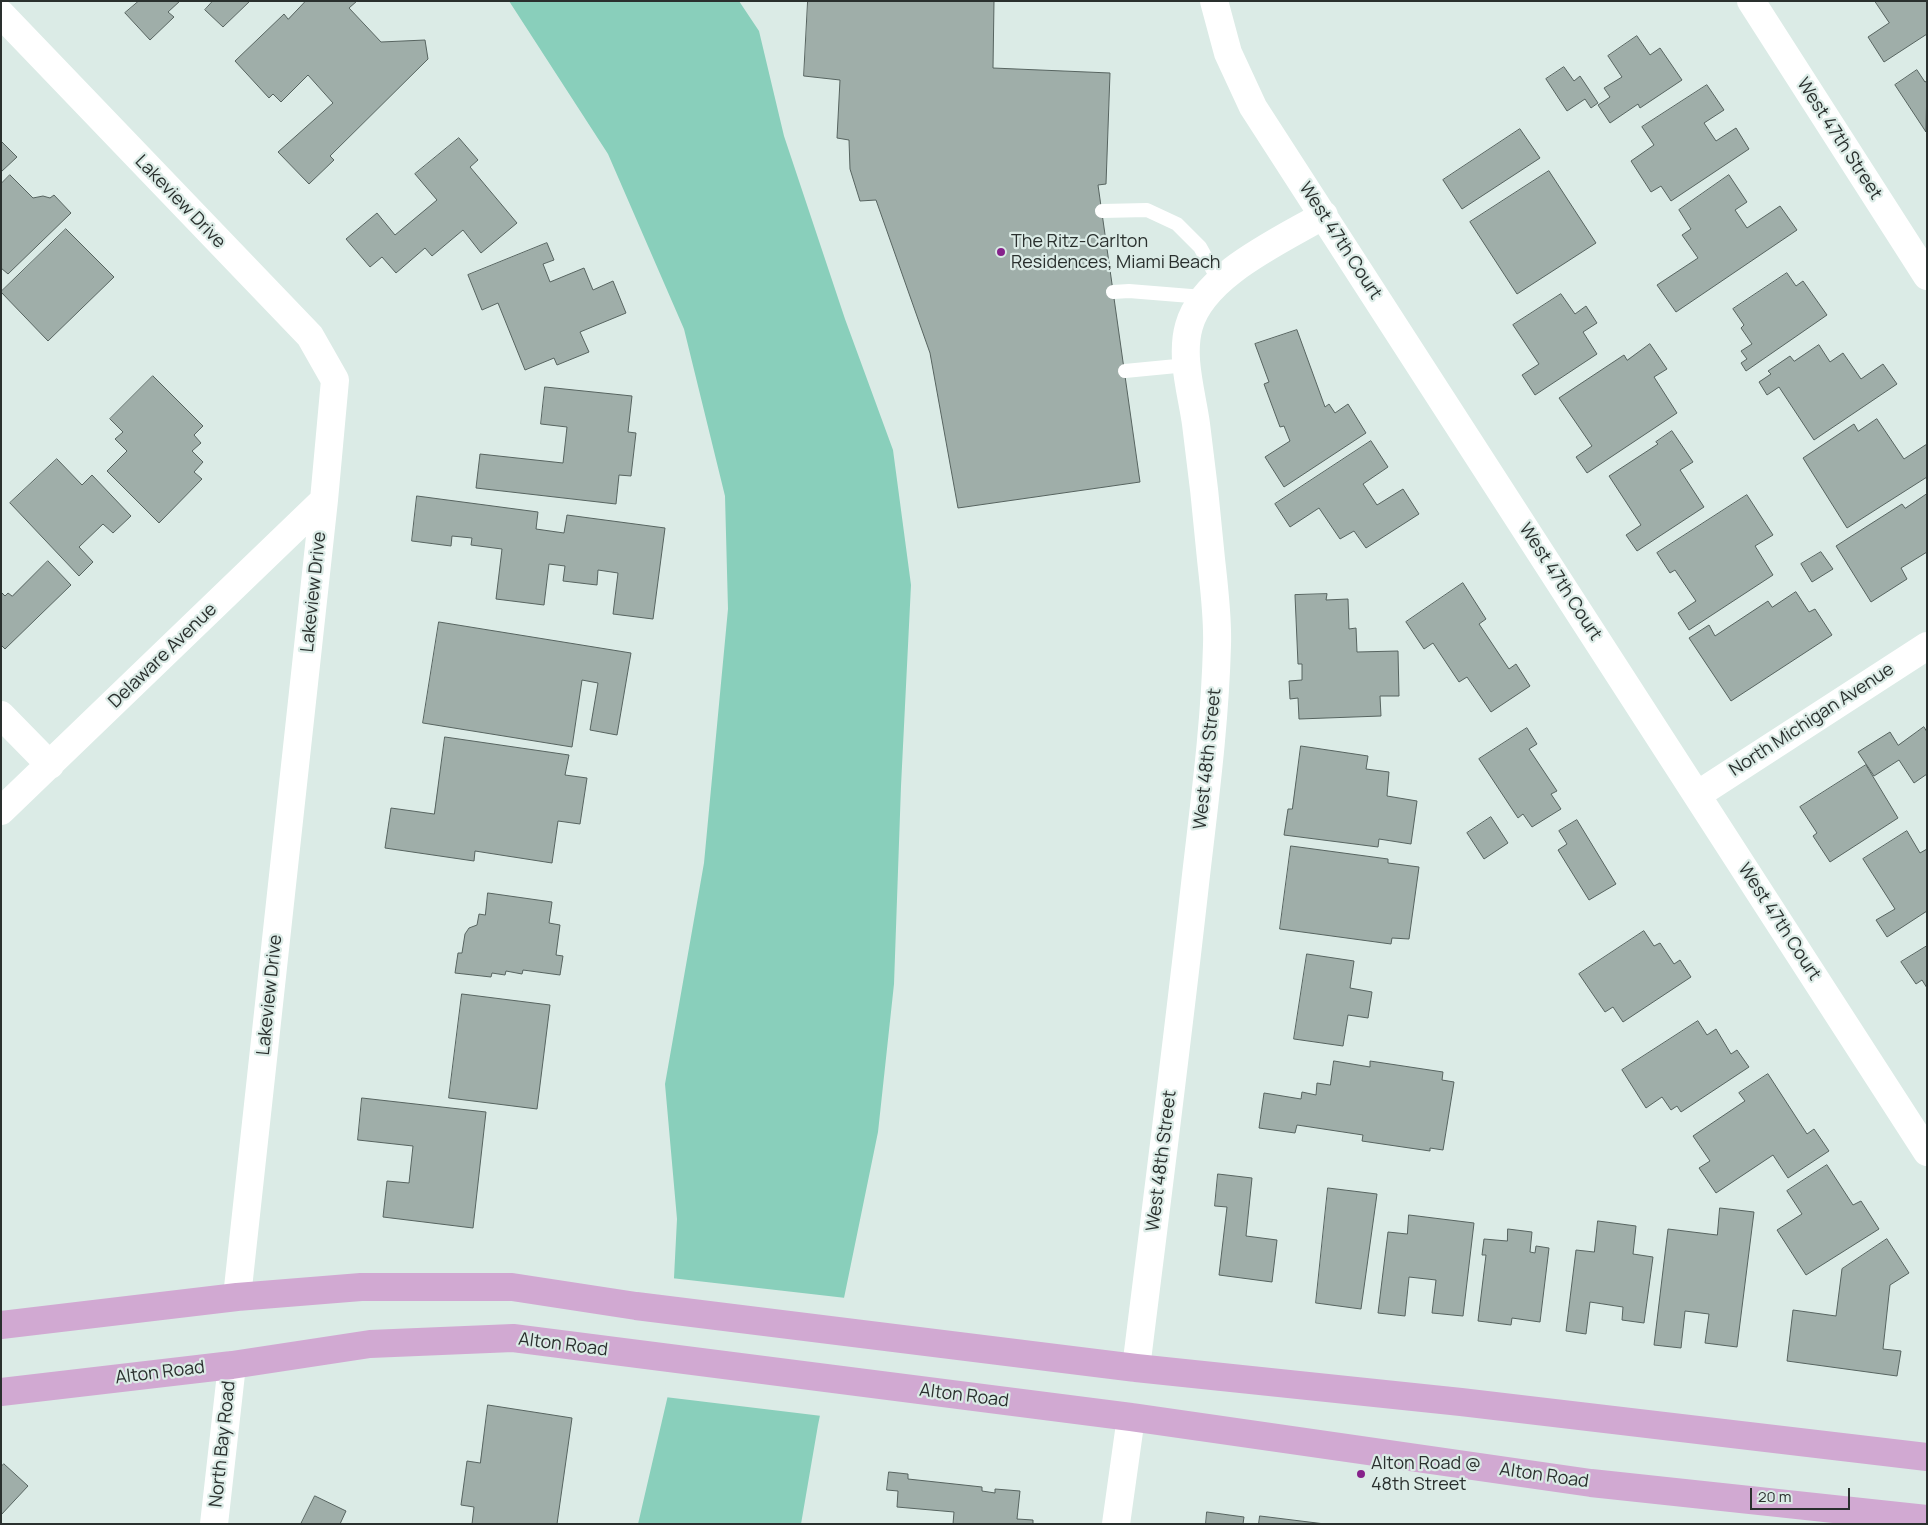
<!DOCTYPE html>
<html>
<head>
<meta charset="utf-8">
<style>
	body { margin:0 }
	#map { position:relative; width:1928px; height:1525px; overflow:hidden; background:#dbebe6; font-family:Manrope,sans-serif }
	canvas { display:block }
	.frame { position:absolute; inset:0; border:2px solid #2a302e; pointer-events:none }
	.scale { position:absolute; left:1750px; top:1488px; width:100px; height:22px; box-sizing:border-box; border:2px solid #2a302e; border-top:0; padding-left:6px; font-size:15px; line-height:18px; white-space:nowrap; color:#2a302e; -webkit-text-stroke:4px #dbebe6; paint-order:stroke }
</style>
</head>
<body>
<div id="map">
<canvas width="1928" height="1525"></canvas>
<div class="frame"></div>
<div class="scale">20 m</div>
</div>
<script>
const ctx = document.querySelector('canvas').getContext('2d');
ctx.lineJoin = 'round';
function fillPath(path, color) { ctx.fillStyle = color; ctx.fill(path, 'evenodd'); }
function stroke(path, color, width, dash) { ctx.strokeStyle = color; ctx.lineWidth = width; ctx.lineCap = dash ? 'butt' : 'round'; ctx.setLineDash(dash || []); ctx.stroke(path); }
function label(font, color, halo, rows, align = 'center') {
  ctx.font = font + ' Manrope,sans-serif'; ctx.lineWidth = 4.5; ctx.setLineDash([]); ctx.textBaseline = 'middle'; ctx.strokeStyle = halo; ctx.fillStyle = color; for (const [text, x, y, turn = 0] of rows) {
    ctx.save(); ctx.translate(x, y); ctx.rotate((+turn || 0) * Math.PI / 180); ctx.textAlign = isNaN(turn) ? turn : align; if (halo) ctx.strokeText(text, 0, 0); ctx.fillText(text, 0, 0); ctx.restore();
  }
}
fillPath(new Path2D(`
	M 509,1 L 739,1 L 759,31 L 784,136 L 845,319 L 893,450 L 911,585 L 901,786 L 894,984 L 878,1132 L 818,1425 L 801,1524 L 638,1524 L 668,1395 L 677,1219 L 665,1084 L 704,863 L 728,609 L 725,496 L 684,329 L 608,154 Z`), '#89cfbb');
fillPath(new Path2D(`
	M 671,1278 L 846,1298 L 822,1416 L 665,1397 Z`), '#dbebe6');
const building = new Path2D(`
	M 139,1 L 180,1 L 168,12 L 174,17 L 150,40 L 125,13 Z
	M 213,1 L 250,1 L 223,27 L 205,10 Z
	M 306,1 L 357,1 L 349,8 L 381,42 L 425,40 L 428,59 L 330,156 L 334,160 L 309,184 L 278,152 L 333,103 L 308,75 L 281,102 L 273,94 L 269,98 L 235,61 L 284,14 L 288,19 Z
	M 808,1 L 994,1 L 993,68 L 1110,73 L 1106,184 L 1098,185 L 1140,482 L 958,508 L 930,353 L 876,200 L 860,201 L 850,169 L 849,140 L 837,138 L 840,80 L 804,76 Z
	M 1875,1 L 1927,1 L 1927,34 L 1884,62 L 1868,37 L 1889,23 Z
	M 1637,36 L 1650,55 L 1660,48 L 1682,80 L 1640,108 L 1638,104 L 1610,123 L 1598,105 L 1610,97 L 1604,88 L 1622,77 L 1608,56 Z
	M 1564,67 L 1574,81 L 1580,76 L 1598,103 L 1591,108 L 1585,99 L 1567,111 L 1546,79 Z
	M 1917,70 L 1925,82 L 1927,81 L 1926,132 L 1895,85 Z
	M 1707,85 L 1724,110 L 1704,123 L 1716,141 L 1736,128 L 1749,149 L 1671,201 L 1661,186 L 1651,192 L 1631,161 L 1654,145 L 1642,127 Z
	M 1520,129 L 1540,158 L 1462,209 L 1443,180 Z
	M 459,138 L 478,160 L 470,167 L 517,223 L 481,253 L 463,230 L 432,256 L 425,248 L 396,273 L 382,257 L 370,267 L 346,239 L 377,213 L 395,235 L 437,200 L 415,174 Z
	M 1,141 L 17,157 L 1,172 Z
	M 1549,171 L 1596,243 L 1517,294 L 1470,222 Z
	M 10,175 L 33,198 L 43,196 L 50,198 L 54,195 L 71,213 L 8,274 L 1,268 L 1,184 Z
	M 1729,175 L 1747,202 L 1735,210 L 1747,228 L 1780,206 L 1797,230 L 1676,312 L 1657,285 L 1698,258 L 1682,235 L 1691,229 L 1679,210 Z
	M 66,229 L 114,277 L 48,341 L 1,292 Z
	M 547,243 L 554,260 L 543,264 L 550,282 L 584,268 L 593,290 L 613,281 L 626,313 L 580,332 L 589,352 L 557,365 L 554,358 L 525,370 L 498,303 L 482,310 L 468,275 Z
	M 1787,273 L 1796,286 L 1803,281 L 1827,315 L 1746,371 L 1741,363 L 1747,359 L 1741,351 L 1752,344 L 1741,328 L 1744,325 L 1733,309 Z
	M 1561,294 L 1575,314 L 1586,306 L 1597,323 L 1583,332 L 1597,354 L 1535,395 L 1522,375 L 1539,364 L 1513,325 Z
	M 1297,330 L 1325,407 L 1329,404 L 1335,413 L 1348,404 L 1366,433 L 1284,487 L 1265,457 L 1290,441 L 1284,426 L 1280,427 L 1264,384 L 1269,382 L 1255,344 Z
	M 1650,344 L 1667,369 L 1654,377 L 1677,413 L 1587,473 L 1576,457 L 1592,446 L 1559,398 L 1624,355 L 1627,360 Z
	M 1819,345 L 1830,362 L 1843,353 L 1861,379 L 1883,364 L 1897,384 L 1814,440 L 1779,387 L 1767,395 L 1759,382 L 1771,374 L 1768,371 L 1790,356 L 1794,361 Z
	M 153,376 L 203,426 L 194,435 L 201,443 L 192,451 L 203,462 L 194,472 L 202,479 L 159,523 L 107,471 L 127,451 L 115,439 L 123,432 L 110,419 Z
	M 545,387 L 632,396 L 628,432 L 636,433 L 631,476 L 619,475 L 616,504 L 476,488 L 480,454 L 563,463 L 567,427 L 541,424 Z
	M 1877,419 L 1904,459 L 1927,444 L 1927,477 L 1847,528 L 1803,458 L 1854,424 L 1858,431 Z
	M 1672,431 L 1693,462 L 1680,470 L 1704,507 L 1637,551 L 1626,535 L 1641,525 L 1609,476 L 1658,444 L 1656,442 Z
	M 1371,441 L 1388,467 L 1363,484 L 1377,505 L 1403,489 L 1419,514 L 1366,548 L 1354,531 L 1340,539 L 1319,508 L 1290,527 L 1275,504 Z
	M 57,459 L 82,485 L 92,475 L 131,516 L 113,533 L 103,524 L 79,547 L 93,562 L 79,576 L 10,503 Z
	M 1927,494 L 1927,552 L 1901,568 L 1907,579 L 1871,602 L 1836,546 L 1902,504 L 1905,508 Z
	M 1747,495 L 1773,535 L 1755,546 L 1773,575 L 1689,630 L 1678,613 L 1696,601 L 1675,570 L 1670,573 L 1657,553 Z
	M 417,496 L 538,512 L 536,529 L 564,533 L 567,515 L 665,528 L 653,619 L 613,614 L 618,573 L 598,570 L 597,585 L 563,581 L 565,566 L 549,564 L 544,605 L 496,599 L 502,549 L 471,545 L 472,538 L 452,536 L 451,546 L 412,541 Z
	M 1821,552 L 1833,569 L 1812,582 L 1801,564 Z
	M 48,561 L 71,585 L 5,649 L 1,645 L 1,592 L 5,596 L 8,593 L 12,596 Z
	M 1463,583 L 1486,619 L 1479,624 L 1509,669 L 1516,664 L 1530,686 L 1491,712 L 1467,677 L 1459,682 L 1433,643 L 1424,649 L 1406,622 Z
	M 1796,592 L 1809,612 L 1815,609 L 1832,635 L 1731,701 L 1689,638 L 1709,625 L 1715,636 L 1768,601 L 1772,607 Z
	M 1327,594 L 1326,600 L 1348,599 L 1349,629 L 1356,628 L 1357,652 L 1398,651 L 1399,696 L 1380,696 L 1381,716 L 1299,719 L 1298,698 L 1290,699 L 1289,681 L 1302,680 L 1302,664 L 1298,664 L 1295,595 Z
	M 439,622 L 631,653 L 617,735 L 590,730 L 598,683 L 582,680 L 572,747 L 423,723 Z
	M 1924,727 L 1927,732 L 1927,774 L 1914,783 L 1899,760 L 1874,776 L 1858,752 L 1890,732 L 1898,745 Z
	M 1527,728 L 1537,744 L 1529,749 L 1557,791 L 1551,794 L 1561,809 L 1532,827 L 1523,814 L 1518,818 L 1479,759 Z
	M 445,737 L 569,755 L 565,775 L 587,778 L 580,824 L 558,821 L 552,863 L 475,851 L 474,861 L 385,848 L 391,808 L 434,814 Z
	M 1301,746 L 1368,756 L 1366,769 L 1389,772 L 1387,796 L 1417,801 L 1411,844 L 1379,839 L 1378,847 L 1284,835 L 1288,809 L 1292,809 Z
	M 1866,765 L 1898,818 L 1830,862 L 1813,836 L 1817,833 L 1800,807 Z
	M 1491,817 L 1508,843 L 1484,859 L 1467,833 Z
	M 1577,820 L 1616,884 L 1589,900 L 1558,850 L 1567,844 L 1559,831 Z
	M 1907,831 L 1920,853 L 1927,849 L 1927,911 L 1887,937 L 1876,920 L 1895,909 L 1863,859 Z
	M 1291,846 L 1388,859 L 1388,863 L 1419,867 L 1409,939 L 1392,938 L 1391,944 L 1280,929 Z
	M 488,893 L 552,902 L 549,923 L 560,925 L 556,955 L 563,956 L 560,975 L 523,970 L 522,974 L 506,971 L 505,975 L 492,973 L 491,977 L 455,973 L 458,953 L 462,953 L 465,934 L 469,928 L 477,925 L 479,914 L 485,915 Z
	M 1644,931 L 1654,946 L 1660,943 L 1674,964 L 1680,960 L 1691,977 L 1623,1022 L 1613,1007 L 1605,1012 L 1579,974 Z
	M 1927,946 L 1927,988 L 1922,980 L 1916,984 L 1901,962 Z
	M 1307,954 L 1354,961 L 1350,988 L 1372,992 L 1368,1018 L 1348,1015 L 1343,1046 L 1294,1039 Z
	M 462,994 L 550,1005 L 537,1109 L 449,1098 Z
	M 1698,1021 L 1707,1035 L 1716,1029 L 1731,1054 L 1737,1050 L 1749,1067 L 1681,1112 L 1677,1106 L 1671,1110 L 1662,1097 L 1646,1108 L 1622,1070 Z
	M 1334,1061 L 1370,1067 L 1370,1061 L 1443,1072 L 1442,1080 L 1454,1082 L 1443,1150 L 1430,1148 L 1430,1151 L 1362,1141 L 1363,1135 L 1297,1125 L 1295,1133 L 1259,1128 L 1264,1093 L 1301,1099 L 1302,1092 L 1316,1095 L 1317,1083 L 1330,1085 Z
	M 1768,1074 L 1807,1134 L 1814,1129 L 1829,1151 L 1788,1178 L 1773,1155 L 1716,1193 L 1699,1168 L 1710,1161 L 1693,1136 L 1745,1101 L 1739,1093 Z
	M 362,1098 L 486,1112 L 473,1228 L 383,1217 L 387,1181 L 409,1183 L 413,1146 L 358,1140 Z
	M 1827,1165 L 1853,1205 L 1861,1201 L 1879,1229 L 1806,1275 L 1777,1230 L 1802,1214 L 1787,1191 Z
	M 1218,1174 L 1252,1178 L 1246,1236 L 1277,1240 L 1272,1282 L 1219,1275 L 1227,1207 L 1215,1206 Z
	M 1328,1188 L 1377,1194 L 1361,1309 L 1316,1303 Z
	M 1720,1208 L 1754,1212 L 1737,1347 L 1705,1343 L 1709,1314 L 1685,1311 L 1681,1348 L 1654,1345 L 1668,1229 L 1717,1235 Z
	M 1409,1215 L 1474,1223 L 1463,1316 L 1432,1313 L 1436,1280 L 1409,1277 L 1405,1316 L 1378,1313 L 1388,1232 L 1407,1234 Z
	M 1598,1221 L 1636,1226 L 1633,1254 L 1653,1257 L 1644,1323 L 1622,1320 L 1623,1307 L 1590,1302 L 1586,1334 L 1566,1331 L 1576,1250 L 1594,1252 Z
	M 1508,1229 L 1532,1232 L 1530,1252 L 1535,1253 L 1536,1246 L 1549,1248 L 1540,1322 L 1512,1318 L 1511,1325 L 1478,1321 L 1486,1255 L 1482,1255 L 1484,1239 L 1507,1241 Z
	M 1887,1239 L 1909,1273 L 1890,1285 L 1883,1349 L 1901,1351 L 1897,1376 L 1787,1361 L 1793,1310 L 1836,1316 L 1842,1269 Z
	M 488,1405 L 572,1418 L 557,1524 L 472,1524 L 474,1507 L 461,1505 L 467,1461 L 480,1463 Z
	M 4,1464 L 28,1486 L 1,1515 L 1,1467 Z
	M 889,1472 L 908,1474 L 908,1479 L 982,1487 L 982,1491 L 995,1493 L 995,1489 L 1020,1491 L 1017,1519 L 1033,1520 L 1033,1524 L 953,1524 L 954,1512 L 897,1507 L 898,1491 L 887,1490 Z
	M 315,1496 L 346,1511 L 340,1524 L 301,1524 Z
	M 1207,1512 L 1244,1517 L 1243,1524 L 1206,1524 Z
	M 1260,1516 L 1325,1524 L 1259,1524 Z`);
fillPath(building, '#9faea9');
stroke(building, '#576460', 1);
stroke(new Path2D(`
	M 1102,211 L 1147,210 L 1177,224 L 1200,247 L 1219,281
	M 1113,292 L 1129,291 L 1203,297
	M 1125,371 L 1187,365`), '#fff', 14);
stroke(new Path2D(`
	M 1214,1 L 1228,53 L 1253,107 L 1927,1152
	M 1751,1 L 1927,276
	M 1,14 L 310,336 L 335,380 L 324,500 L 237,1297
	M 1,715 L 50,765
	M 1697,795 L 1927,646
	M 1,811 L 324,500
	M 1136,1368 C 1156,1207 1177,1046 1195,884 C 1204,805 1215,725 1217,645 C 1218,617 1214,587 1211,559 C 1207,514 1202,469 1196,424 C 1192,394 1180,357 1189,326 C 1203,275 1280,241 1324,215
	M 214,1524 L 232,1365
	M 1116,1524 L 1131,1417`), '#fff', 28);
stroke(new Path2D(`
	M 1,1325 L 237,1297 L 361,1287 L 512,1287 L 636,1306 L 1136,1368 L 1461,1402 L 1927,1457
	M 1,1392 L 232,1365 L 370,1344 L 513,1338 L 1131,1417 L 1591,1483 L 1927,1519`), '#d1a9d2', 28);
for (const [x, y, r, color] of [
	[1001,252,5,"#86228b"],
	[1361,1474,5,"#86228b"]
]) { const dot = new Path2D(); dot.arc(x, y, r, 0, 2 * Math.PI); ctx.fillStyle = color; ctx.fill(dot); stroke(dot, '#dbebe6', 2); }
label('18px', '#2a302e', '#dbebe6', [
	["West 47th Street",1839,139,57],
	["Lakeview Drive",180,202,46],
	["West 47th Court",1340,241,57],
	["West 47th Court",1560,582,57],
	["Lakeview Drive",314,592,-84],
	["Delaware Avenue",163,656,-44],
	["North Michigan Avenue",1812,720,-33],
	["West 48th Street",1208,759,-84],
	["West 47th Court",1779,922,57],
	["Lakeview Drive",270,995,-84],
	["West 48th Street",1162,1161,-83],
	["Alton Road",563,1345,7],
	["Alton Road",160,1373,-7],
	["Alton Road",964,1396,7],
	["North Bay Road",223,1444,-84],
	["Alton Road",1544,1476,8]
]);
label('18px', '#2a302e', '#dbebe6', [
	["The Ritz-Carlton",1011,242],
	["Residences, Miami Beach",1011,263],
	["Alton Road @",1371,1464],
	["48th Street",1371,1485]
], 'left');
</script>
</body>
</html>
